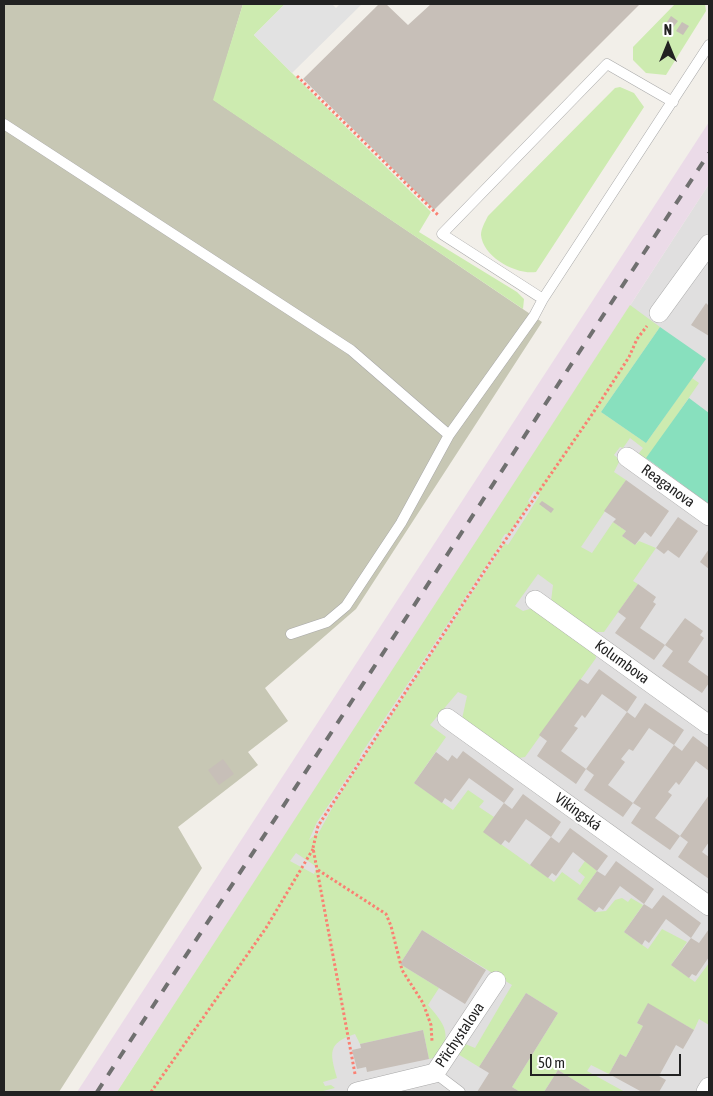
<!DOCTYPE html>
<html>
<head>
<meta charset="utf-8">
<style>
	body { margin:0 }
	#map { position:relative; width:713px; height:1096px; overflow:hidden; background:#f2efe9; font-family:"Asap Condensed",sans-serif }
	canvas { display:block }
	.frame { position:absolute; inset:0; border:5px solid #222; pointer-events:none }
	.north { position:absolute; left:643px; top:20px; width:50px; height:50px; -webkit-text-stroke:4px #fff; paint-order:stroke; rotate:0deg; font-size:14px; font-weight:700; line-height:20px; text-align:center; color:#222 }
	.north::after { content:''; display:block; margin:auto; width:18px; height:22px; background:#222; clip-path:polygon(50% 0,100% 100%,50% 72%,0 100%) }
	.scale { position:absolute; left:530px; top:1054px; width:151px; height:22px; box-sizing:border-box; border:2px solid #222; border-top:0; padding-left:6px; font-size:15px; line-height:18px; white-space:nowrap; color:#222; -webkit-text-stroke:4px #fff; paint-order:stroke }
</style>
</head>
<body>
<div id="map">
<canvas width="713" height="1096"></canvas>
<div class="frame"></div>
<div class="north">N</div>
<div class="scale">50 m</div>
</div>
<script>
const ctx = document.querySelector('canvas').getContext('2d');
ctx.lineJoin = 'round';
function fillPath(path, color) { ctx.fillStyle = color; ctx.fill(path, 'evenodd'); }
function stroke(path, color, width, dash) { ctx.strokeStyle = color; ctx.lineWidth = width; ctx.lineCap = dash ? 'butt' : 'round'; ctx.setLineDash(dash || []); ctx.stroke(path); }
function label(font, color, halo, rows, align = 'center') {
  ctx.font = font + ' "Asap Condensed",sans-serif'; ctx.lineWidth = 4; ctx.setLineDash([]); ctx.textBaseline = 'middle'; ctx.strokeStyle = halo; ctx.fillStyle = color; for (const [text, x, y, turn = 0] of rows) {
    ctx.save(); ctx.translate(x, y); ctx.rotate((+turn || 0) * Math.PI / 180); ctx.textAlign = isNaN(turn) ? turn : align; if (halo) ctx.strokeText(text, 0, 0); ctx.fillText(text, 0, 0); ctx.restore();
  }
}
fillPath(new Path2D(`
	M 709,184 L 709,1092 L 117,1092 L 398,663 Z`), '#e0dfdf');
fillPath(new Path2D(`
	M 709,122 L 709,184 L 398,663 L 117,1092 L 77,1092 Z`), '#ebdbe8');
fillPath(new Path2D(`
	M 4,4 L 243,4 L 214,100 L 542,322 L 356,609 L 265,688 L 288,721 L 248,752 L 258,765 L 178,827 L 202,868 L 59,1092 L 4,1092 Z`), '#c7c7b4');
fillPath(new Path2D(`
	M 243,4 L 285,4 L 254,35 L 431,212 L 419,232 L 517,292 L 524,299 L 523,309 L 213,100 Z
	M 675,4 L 705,4 L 706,11 L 666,75 L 646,73 L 633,60 L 633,47 Z
	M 620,87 L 634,93 L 644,107 L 536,272 C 516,275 483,257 481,235 C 481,229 485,222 488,216 L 615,88 Z
	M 630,305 L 660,327 L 601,412 L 646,443 L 692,378 L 699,383 L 644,463 L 636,457 L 643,448 L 630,438 L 623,448 L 620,447 L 614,455 L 620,460 L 614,472 L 626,480 L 581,547 L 592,553 L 613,522 L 626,531 L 622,536 L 635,545 L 639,541 L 656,548 L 633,581 L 638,584 L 604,632 L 596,632 L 551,601 L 553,585 L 538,574 L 515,606 L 523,611 L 533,608 L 595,653 L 596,658 L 525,757 L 519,758 L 462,719 L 467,696 L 458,692 L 430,725 L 446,737 L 414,783 L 453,810 L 468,790 L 484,801 L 479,807 L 494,817 L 484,832 L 554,882 L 562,872 L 580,885 L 585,877 L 578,871 L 585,861 L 597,871 L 577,899 L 595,912 L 606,911 L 615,900 L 622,898 L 628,902 L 631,898 L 643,905 L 624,932 L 648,949 L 662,929 L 687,942 L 671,965 L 695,982 L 709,963 L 709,1025 L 699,1019 L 694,1030 L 648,1004 L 637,1023 L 643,1026 L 626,1057 L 620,1054 L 609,1074 L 591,1065 L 587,1071 L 625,1092 L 589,1092 L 590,1090 L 558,1070 L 544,1092 L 520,1092 L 512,1087 L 558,1013 L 526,993 L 479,1067 L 453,1051 L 463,1043 L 475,1048 L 512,985 L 422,930 L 400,964 L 439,988 L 428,1005 C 444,1024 451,1031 441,1056 L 429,1059 L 423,1030 L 360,1044 L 355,1034 C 327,1043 330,1053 337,1078 L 323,1082 L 325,1086 L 331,1085 L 335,1088 L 319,1092 L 117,1092 ZM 534,491 L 540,495 L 508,545 L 505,543 L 495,558 L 336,801 L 317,836 L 317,833 L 309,840 L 317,822 L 359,760 L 361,754 L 502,542 L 501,540 L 505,534 L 508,534 L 530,503 L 528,501 ZM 296,853 L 317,867 L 314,874 L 290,861 Z`), '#cdebb0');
fillPath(new Path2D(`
	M 660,327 L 706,359 L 646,443 L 601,412 Z
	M 689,398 L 709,413 L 709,504 L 646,458 Z`), '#88e0be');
fillPath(new Path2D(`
	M 285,4 L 332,4 L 336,8 L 340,4 L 362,4 L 292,73 L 254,35 Z`), '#e2e2e2');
fillPath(new Path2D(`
	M 379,4 L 386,4 L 408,25 L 431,4 L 640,4 L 434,210 L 303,79 Z
	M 671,16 L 678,21 L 671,30 L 665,25 Z
	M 682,22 L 689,26 L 683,35 L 676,31 Z
	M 706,303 L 709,306 L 709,336 L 691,325 Z
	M 626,480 L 669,511 L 651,537 L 645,532 L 635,545 L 622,536 L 626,531 L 613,522 L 616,519 L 604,511 Z
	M 542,501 L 554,509 L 551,513 L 539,504 Z
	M 678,517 L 698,531 L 679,558 L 668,550 L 664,554 L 656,548 Z
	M 709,549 L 709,569 L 700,562 Z
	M 638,584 L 656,597 L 653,602 L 656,604 L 640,628 L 665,645 L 654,660 L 615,633 L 626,618 L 618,612 Z
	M 685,618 L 703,631 L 700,635 L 704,638 L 688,662 L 709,677 L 709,683 L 702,693 L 662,666 L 673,651 L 665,645 Z
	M 599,669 L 637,697 L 627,712 L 635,718 L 645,703 L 684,730 L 674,745 L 649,728 L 633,751 L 629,749 L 621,759 L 625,762 L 608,785 L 633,803 L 623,817 L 584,790 L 594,775 L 586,769 L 576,784 L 537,756 L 547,741 L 539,735 L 580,679 L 588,684 ZM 602,694 L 627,712 L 586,769 L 561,751 L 578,728 L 574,726 L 582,715 L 585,718 Z
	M 693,736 L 709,748 L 709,771 L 696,761 L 679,785 L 676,782 L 668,792 L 672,795 L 655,818 L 680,836 L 670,850 L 631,823 L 641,808 L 633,803 L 674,745 L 682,751 Z
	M 463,751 L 514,789 L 504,803 L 469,778 L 451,802 L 445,798 L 442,803 L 414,783 L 436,752 L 448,761 L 452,755 L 457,759 Z
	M 223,759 L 234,774 L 219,785 L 208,770 Z
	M 523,794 L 561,822 L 551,837 L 526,819 L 509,843 L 505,840 L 501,845 L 483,832 L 504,803 L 512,809 Z
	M 709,795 L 709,842 L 702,852 L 709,857 L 709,879 L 678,857 L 688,842 L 680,836 Z
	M 570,828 L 608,856 L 597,871 L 605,876 L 616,861 L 654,889 L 644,904 L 652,909 L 663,895 L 701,923 L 691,938 L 666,919 L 649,943 L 645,940 L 642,945 L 624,932 L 644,904 L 620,886 L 603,910 L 599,907 L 595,912 L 577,899 L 597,871 L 573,852 L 556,876 L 552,873 L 548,878 L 530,865 L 551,837 L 559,843 Z
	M 709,929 L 709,957 L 696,976 L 692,974 L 689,978 L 671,965 L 691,938 L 699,943 Z
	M 422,930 L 486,970 L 465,1004 L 400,964 Z
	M 526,993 L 558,1013 L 512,1087 L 520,1092 L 477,1092 L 489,1073 L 479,1067 Z
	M 648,1003 L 694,1030 L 683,1049 L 676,1045 L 659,1076 L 666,1080 L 659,1092 L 642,1092 L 609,1074 L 620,1054 L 626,1057 L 643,1026 L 637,1023 Z
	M 423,1030 L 429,1059 L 367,1072 L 366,1067 L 357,1069 L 352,1050 L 361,1048 L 360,1044 Z
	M 558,1070 L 590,1090 L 589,1092 L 544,1092 Z`), '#c7bfb8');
const lane = new Path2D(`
	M 673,102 L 607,64 L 442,234 L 543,299 L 709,45
	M 4,124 L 351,350 L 449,435 L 534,316 L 543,299
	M 291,634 L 327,622 L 346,606 L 401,523 L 449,435
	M 435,1073 L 460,1092`);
const street = new Path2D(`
	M 659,313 L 709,244
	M 627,457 L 709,516
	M 535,600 L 709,725
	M 447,718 L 709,906
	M 357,1092 L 435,1073 L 496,981
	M 706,1092 L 709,1087`);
stroke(lane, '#a9a9a9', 11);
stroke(street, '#a9a9a9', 20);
stroke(new Path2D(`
	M 297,76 L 439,216
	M 318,870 L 386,914 L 391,926 L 402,970 L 423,1003 L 431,1025 L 432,1041
	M 355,1074 L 313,848 L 318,826 L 493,558 L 593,413 L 629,357 L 637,339 L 647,326
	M 151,1092 L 266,928 L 313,849`), '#fa8072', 3, [2.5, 2.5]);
stroke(lane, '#fff', 10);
stroke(street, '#fff', 19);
stroke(new Path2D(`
	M 97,1092 L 709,153`), '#707070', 4, [10, 10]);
label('15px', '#222', '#fff', [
	["Reaganova",668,486,36],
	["Kolumbova",622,662,36],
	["Vikingská",578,812,36],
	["Přichystalova",460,1035,-56]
]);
</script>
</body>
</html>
